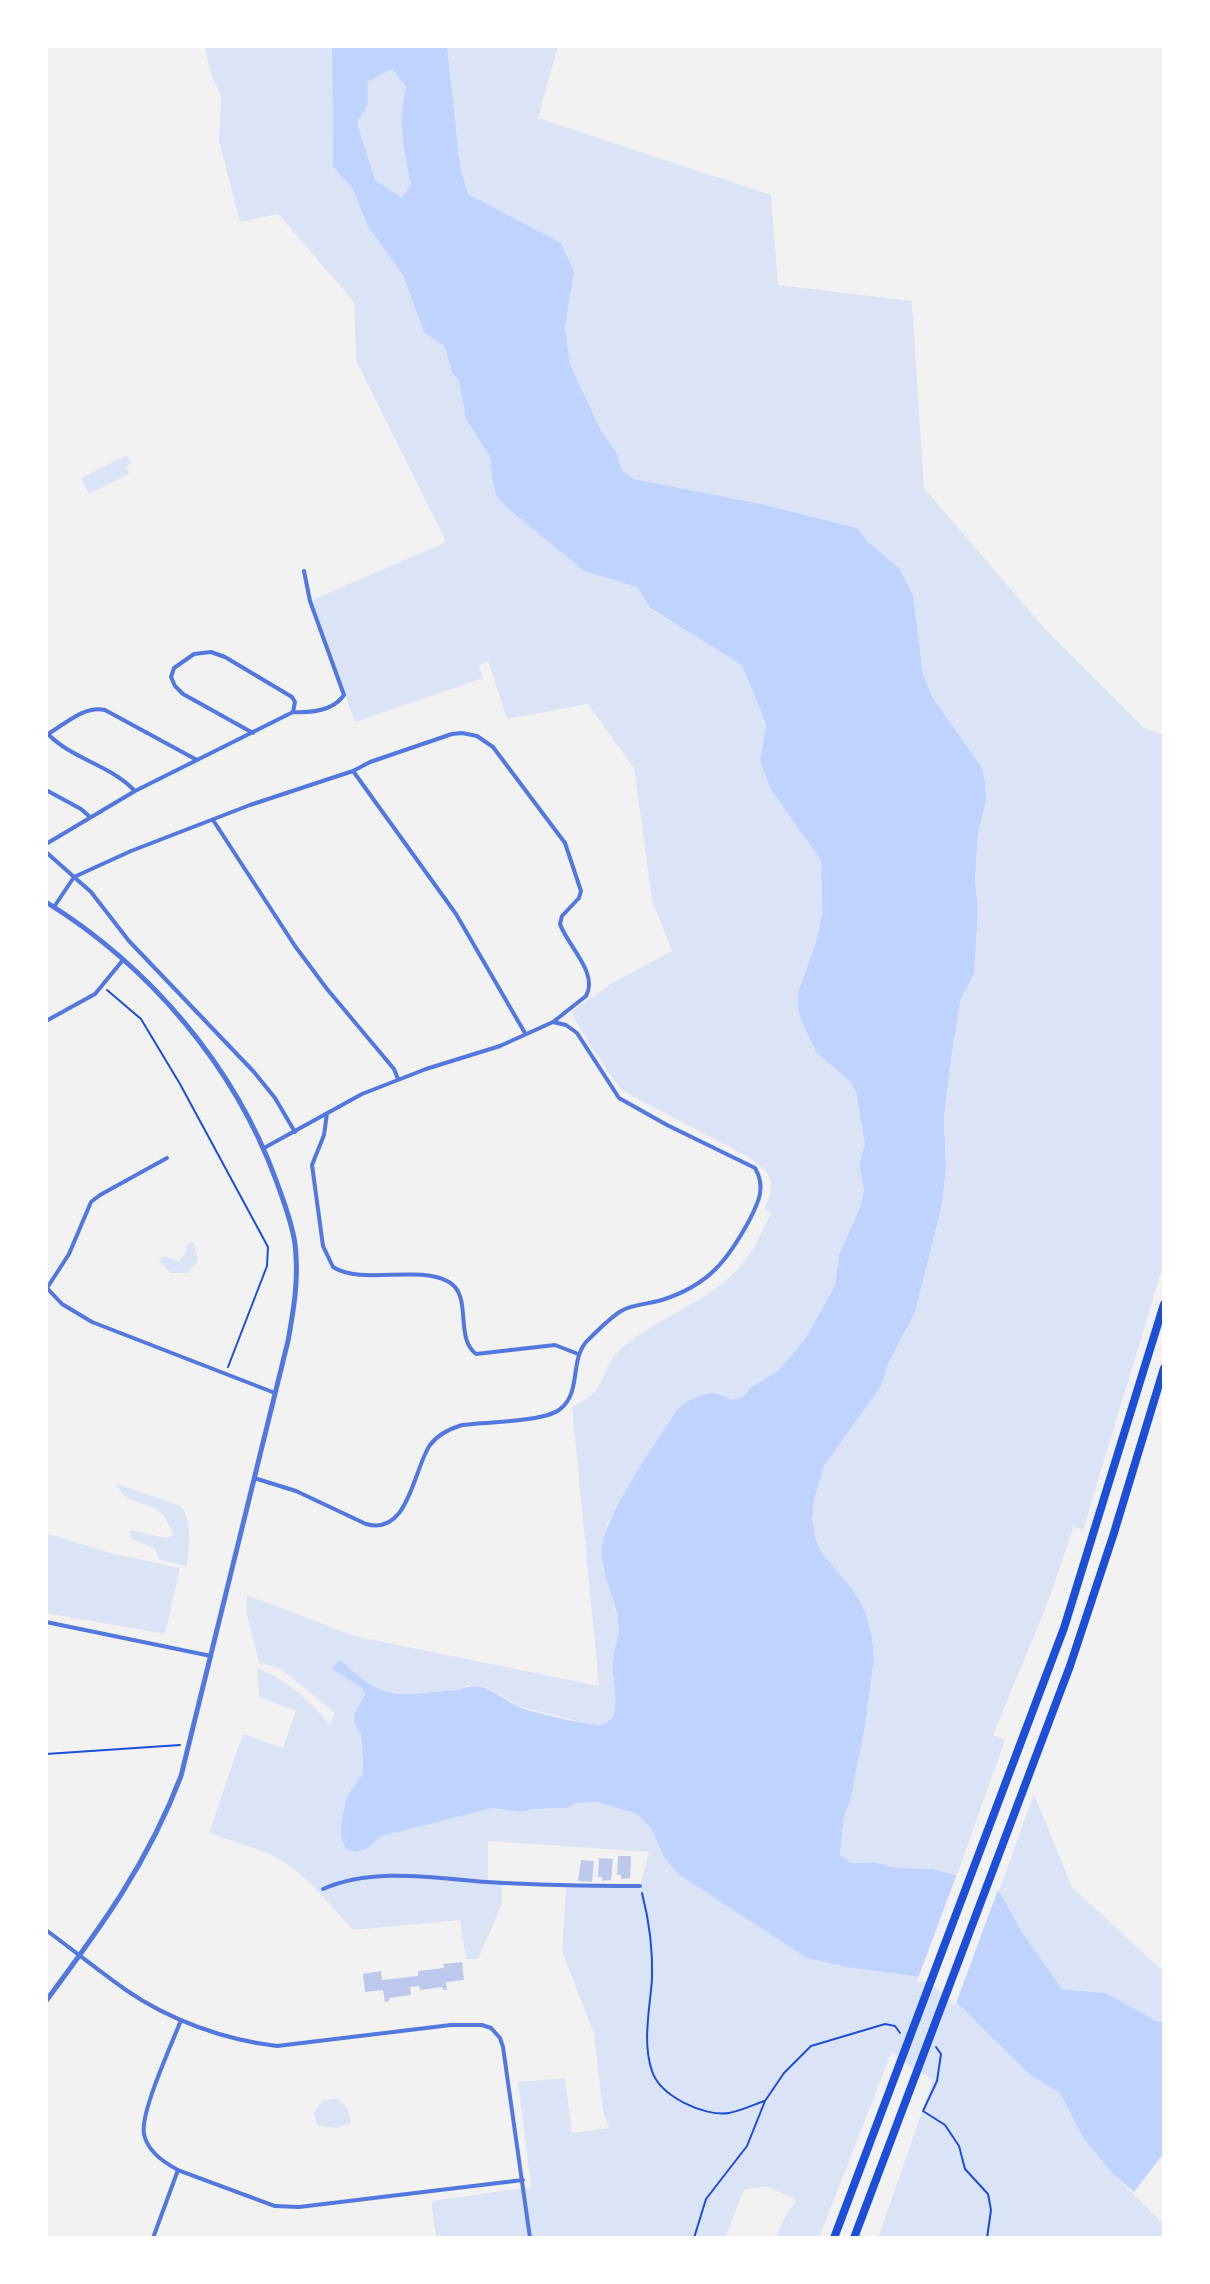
<!DOCTYPE html>
<html>
<head>
<meta charset="utf-8">
<style>
	body { margin:0 }
	#map { position:relative; width:1210px; height:2284px; overflow:hidden; background:#f2f2f2; font-family:Manrope,sans-serif }
	canvas { display:block }
	.frame { position:absolute; inset:0; border:48px solid #fff; pointer-events:none }
</style>
</head>
<body>
<div id="map">
<canvas width="1210" height="2284"></canvas>
<div class="frame"></div>
</div>
<script>
const ctx = document.querySelector('canvas').getContext('2d');
ctx.lineJoin = 'round';
function fillPath(path, color) { ctx.fillStyle = color; ctx.fill(path, 'evenodd'); }
function stroke(path, color, width, dash) { ctx.strokeStyle = color; ctx.lineWidth = width; ctx.lineCap = dash ? 'butt' : 'round'; ctx.setLineDash(dash || []); ctx.stroke(path); }
fillPath(new Path2D(`
	M 205,46 L 332,46 L 333,167 L 353,189 L 367,225 L 403,275 L 424,332 L 445,347 L 452,373 L 459,381 L 466,419 L 490,457 L 493,483 L 496,495 L 506,507 L 584,571 L 637,587 L 650,609 L 742,664 L 766,724 L 760,761 L 771,790 L 821,860 L 822,914 L 801,1020 L 816,1052 L 850,1080 L 856,1092 L 865,1145 L 859,1165 L 864,1190 L 859,1210 L 839,1255 L 835,1286 L 805,1339 L 778,1371 L 750,1388 L 743,1397 L 731,1400 L 722,1394 L 696,1397 L 676,1411 L 607,1524 L 602,1552 L 618,1622 L 617,1649 L 612,1657 L 616,1704 L 611,1719 L 603,1725 L 581,1725 L 573,1720 L 520,1707 L 492,1690 L 468,1685 L 459,1690 C 397,1694 388,1705 340,1659 L 333,1669 L 362,1688 L 365,1695 L 355,1725 L 361,1735 L 363,1773 L 347,1796 L 365,1849 L 382,1836 L 493,1808 L 520,1812 L 533,1809 L 567,1808 L 576,1803 L 598,1802 L 637,1814 L 651,1828 L 664,1857 L 678,1874 L 765,1930 L 847,1967 L 933,1979 L 1030,2075 L 1060,2093 L 1084,2139 L 1114,2175 L 1164,2225 L 1164,2238 L 878,2238 L 933,2080 L 901,2061 L 892,2051 L 819,2238 L 775,2238 L 787,2213 L 797,2200 L 766,2186 L 744,2190 L 725,2238 L 436,2238 L 431,2201 L 531,2187 L 518,2082 L 565,2078 L 572,2133 L 609,2128 L 603,2111 L 594,2034 L 562,1951 L 566,1885 L 640,1886 L 649,1852 L 488,1841 L 488,1881 L 502,1882 L 502,1904 L 478,1959 L 466,1959 L 460,1920 L 353,1930 C 328,1903 303,1869 269,1854 C 250,1846 229,1840 209,1833 L 243,1734 L 283,1748 L 296,1711 L 259,1697 L 257,1668 C 288,1680 308,1700 330,1724 L 335,1713 L 281,1669 L 259,1662 L 246,1611 L 247,1595 L 354,1636 L 599,1686 L 572,1407 C 612,1389 596,1370 622,1348 C 660,1315 711,1303 743,1263 C 755,1249 762,1230 771,1214 L 765,1208 C 776,1179 772,1174 747,1156 L 623,1091 C 614,1081 573,1021 572,1011 L 614,982 L 672,951 L 652,900 L 634,768 L 588,704 L 507,719 L 488,661 L 479,665 L 483,678 L 355,722 L 310,601 L 446,542 L 356,360 L 354,302 L 278,214 L 240,222 L 219,141 L 221,96 L 210,72 Z
	M 447,46 L 558,46 L 538,118 L 771,195 L 778,285 L 912,301 L 924,488 L 1045,629 L 1144,728 L 1164,735 L 1164,1263 L 1083,1530 L 1074,1526 L 1046,1607 L 993,1735 L 1005,1740 L 957,1875 L 933,1869 L 897,1868 L 874,1862 L 852,1863 L 840,1856 L 844,1816 L 850,1802 L 865,1726 L 874,1659 L 872,1636 L 816,1540 L 812,1520 L 814,1500 L 824,1466 L 881,1386 L 889,1362 L 915,1312 L 931,1249 L 942,1204 L 946,1169 L 944,1117 L 950,1066 L 960,1001 L 974,974 L 978,911 L 975,880 L 978,833 L 986,801 L 982,768 L 933,698 L 923,674 L 913,595 L 899,568 L 867,541 L 857,528 L 766,505 L 634,479 L 622,470 L 616,453 L 601,431 L 570,364 L 565,327 L 574,271 L 561,243 L 468,194 L 460,166 Z
	M 392,69 L 406,86 C 398,120 403,151 411,184 L 402,199 L 375,180 L 357,123 L 368,104 L 366,82 Z
	M 127,455 L 131,464 L 126,466 L 129,474 L 89,494 L 81,478 Z
	M 193,1241 L 198,1260 L 188,1273 L 171,1273 L 158,1260 L 164,1256 L 178,1261 L 186,1253 L 186,1245 Z
	M 115,1483 L 181,1506 C 193,1525 189,1544 187,1566 L 160,1560 L 155,1549 L 131,1538 L 129,1530 L 166,1538 L 173,1535 C 170,1528 166,1516 160,1512 C 143,1499 127,1506 115,1483 Z
	M 46,1533 L 110,1553 L 180,1568 L 165,1634 L 46,1613 Z
	M 1034,1794 L 1072,1887 L 1164,1972 L 1164,2023 L 1154,2020 L 1106,1993 L 1062,1989 L 1022,1932 L 999,1891 Z
	M 337,2098 L 348,2109 L 351,2123 L 336,2128 L 317,2125 L 314,2112 L 322,2101 Z`), '#dbe4f7');
fillPath(new Path2D(`
	M 332,46 L 447,46 L 460,166 L 468,194 L 561,243 L 574,271 L 565,327 L 570,364 L 601,431 L 616,452 L 622,470 L 634,479 L 766,505 L 857,528 L 867,541 L 899,568 L 913,595 L 923,674 L 933,698 L 982,768 L 985,781 L 986,801 L 978,833 L 975,880 L 978,911 L 974,974 L 960,1001 L 950,1066 L 944,1117 L 946,1169 L 942,1204 L 931,1249 L 915,1312 L 889,1362 L 881,1386 L 824,1466 L 814,1500 L 812,1520 L 816,1540 L 823,1554 L 855,1593 L 865,1612 L 872,1636 L 874,1659 L 865,1726 L 850,1802 L 844,1816 L 840,1855 L 852,1863 L 874,1862 L 897,1868 L 933,1869 L 971,1879 L 999,1891 L 1022,1932 L 1062,1989 L 1106,1993 L 1154,2020 L 1164,2023 L 1164,2153 L 1134,2192 L 1114,2175 L 1084,2139 L 1060,2093 L 1030,2075 L 933,1979 L 847,1967 L 807,1958 L 678,1874 L 664,1857 L 651,1828 L 637,1814 L 598,1802 L 576,1803 L 567,1808 L 533,1809 L 520,1812 L 493,1808 L 382,1836 L 366,1849 L 354,1852 L 346,1849 L 341,1837 L 342,1819 L 347,1796 L 363,1773 L 363,1762 L 361,1735 L 355,1725 L 354,1714 L 365,1695 L 362,1688 L 332,1669 L 340,1659 C 387,1705 397,1694 459,1690 C 483,1678 499,1698 519,1707 C 530,1712 594,1727 602,1725 C 627,1718 609,1674 613,1657 C 615,1646 620,1635 618,1622 C 616,1598 601,1574 602,1551 C 603,1516 656,1444 676,1411 C 691,1397 712,1386 731,1400 L 743,1397 L 750,1388 L 778,1371 L 805,1339 L 835,1286 L 839,1255 L 859,1210 L 864,1190 L 859,1165 L 865,1144 L 856,1092 L 850,1081 L 816,1052 L 801,1020 L 798,1007 L 798,993 L 816,943 L 822,914 L 821,860 L 771,790 L 760,761 L 766,724 L 742,665 L 650,608 L 637,587 L 584,571 L 506,507 L 496,495 L 493,483 L 490,457 L 466,419 L 459,381 L 452,373 L 445,347 L 424,332 L 403,275 L 367,225 L 353,189 L 333,167 ZM 392,69 L 406,86 C 398,120 403,151 411,184 L 402,198 L 375,180 L 357,123 L 368,104 L 367,82 Z`), '#bfd3fe');
fillPath(new Path2D(`
	M 958,1871 L 999,1887 L 955,2006 L 931,1983 L 917,1981 Z`), '#f2f2f2');
fillPath(new Path2D(`
	M 618,1856 L 631,1856 L 630,1878 L 621,1879 L 621,1875 L 617,1875 Z
	M 599,1858 L 613,1859 L 611,1880 L 602,1881 L 602,1877 L 598,1877 Z
	M 581,1860 L 594,1861 L 592,1882 L 578,1881 Z
	M 462,1962 L 464,1980 L 446,1982 L 447,1990 L 443,1990 L 442,1987 L 420,1990 L 419,1986 L 410,1987 L 411,1995 L 389,1998 L 389,2001 L 385,2002 L 383,1990 L 365,1992 L 363,1974 L 381,1971 L 382,1980 L 418,1976 L 418,1971 L 444,1968 L 443,1964 Z`), '#bdc9ec');
stroke(new Path2D(`
	M 107,990 L 141,1019 L 180,1084 L 268,1247 L 267,1266 L 228,1367
	M 46,1754 L 180,1745
	M 642,1893 C 649,1920 653,1950 652,1979 C 650,2008 642,2042 652,2071 C 660,2096 704,2117 729,2113 C 740,2111 753,2105 764,2101
	M 936,2047 L 941,2054 L 937,2081 L 923,2111 L 945,2125 L 959,2146 L 965,2169 L 988,2194 L 991,2210 L 987,2238
	M 694,2238 L 706,2199 L 747,2146 L 765,2101 L 784,2073 L 811,2046 L 885,2024 L 895,2026 L 900,2033`), '#1d4ed8', 2);
stroke(new Path2D(`
	M 253,733 L 183,694 L 175,686 L 171,677 L 174,668 L 194,654 L 211,652 L 225,657 L 292,697 L 295,702 L 293,712
	M 48,734 C 65,724 85,705 105,710 L 197,760
	M 48,734 C 72,759 110,765 134,790
	M 353,771 L 456,914 L 525,1033
	M 46,790 L 81,809 L 90,817
	M 213,820 L 295,946 L 327,989 L 394,1069 L 398,1079
	M 46,844 L 135,791 L 293,712 C 311,713 333,711 344,695 L 310,601 L 304,571
	M 46,852 L 91,892 L 129,941 L 254,1072 L 275,1098 L 295,1132
	M 54,907 L 74,877 L 131,851 L 250,805 L 353,771 L 370,762 L 452,734 L 462,733 L 477,736 L 493,747 L 565,843 L 581,891 L 579,898 L 562,916 L 560,924 C 567,945 599,973 586,996 L 553,1022
	M 46,1021 L 95,994 L 123,960
	M 327,1113 L 324,1135 L 312,1165 L 323,1246 L 333,1267 C 363,1286 418,1264 449,1282 C 473,1296 454,1337 476,1354 L 555,1345 L 578,1354
	M 46,1287 L 62,1304 L 92,1322 L 275,1393
	M 47,1288 L 69,1254 L 91,1202 L 100,1195 L 167,1158
	M 254,1478 L 296,1491 L 366,1524 C 409,1536 413,1470 430,1445 C 438,1434 449,1429 462,1425 C 484,1422 542,1422 559,1410 C 583,1393 568,1358 589,1339 C 598,1330 610,1318 621,1311 C 633,1304 649,1304 662,1300 C 709,1285 728,1260 750,1219 C 759,1201 766,1187 755,1168 L 667,1125 L 619,1098 L 577,1033 L 566,1025 L 553,1022 L 500,1046 L 426,1069 L 362,1094 L 264,1148
	M 46,1622 L 211,1656
	M 323,1889 C 373,1867 434,1878 487,1882 C 538,1885 589,1886 640,1886
	M 46,1930 C 73,1950 99,1971 126,1990 C 169,2020 225,2040 277,2046 L 451,2025 L 482,2025 L 491,2028 L 500,2038 L 503,2047 L 530,2238
	M 181,2020 C 172,2044 140,2112 144,2134 C 147,2151 163,2162 178,2170 L 275,2206 L 299,2207 L 523,2180
	M 153,2238 L 178,2170`), '#5277de', 4);
stroke(new Path2D(`
	M 46,902 C 149,966 234,1065 276,1180 C 283,1200 292,1222 295,1244 C 299,1278 294,1308 288,1341 L 181,1776 C 148,1863 101,1927 46,2001`), '#5277de', 5);
stroke(new Path2D(`
	M 834,2238 L 1064,1628 L 1164,1304
	M 854,2238 L 1070,1666 L 1113,1536 L 1164,1368`), '#1d4ed8', 8);
</script>
</body>
</html>
